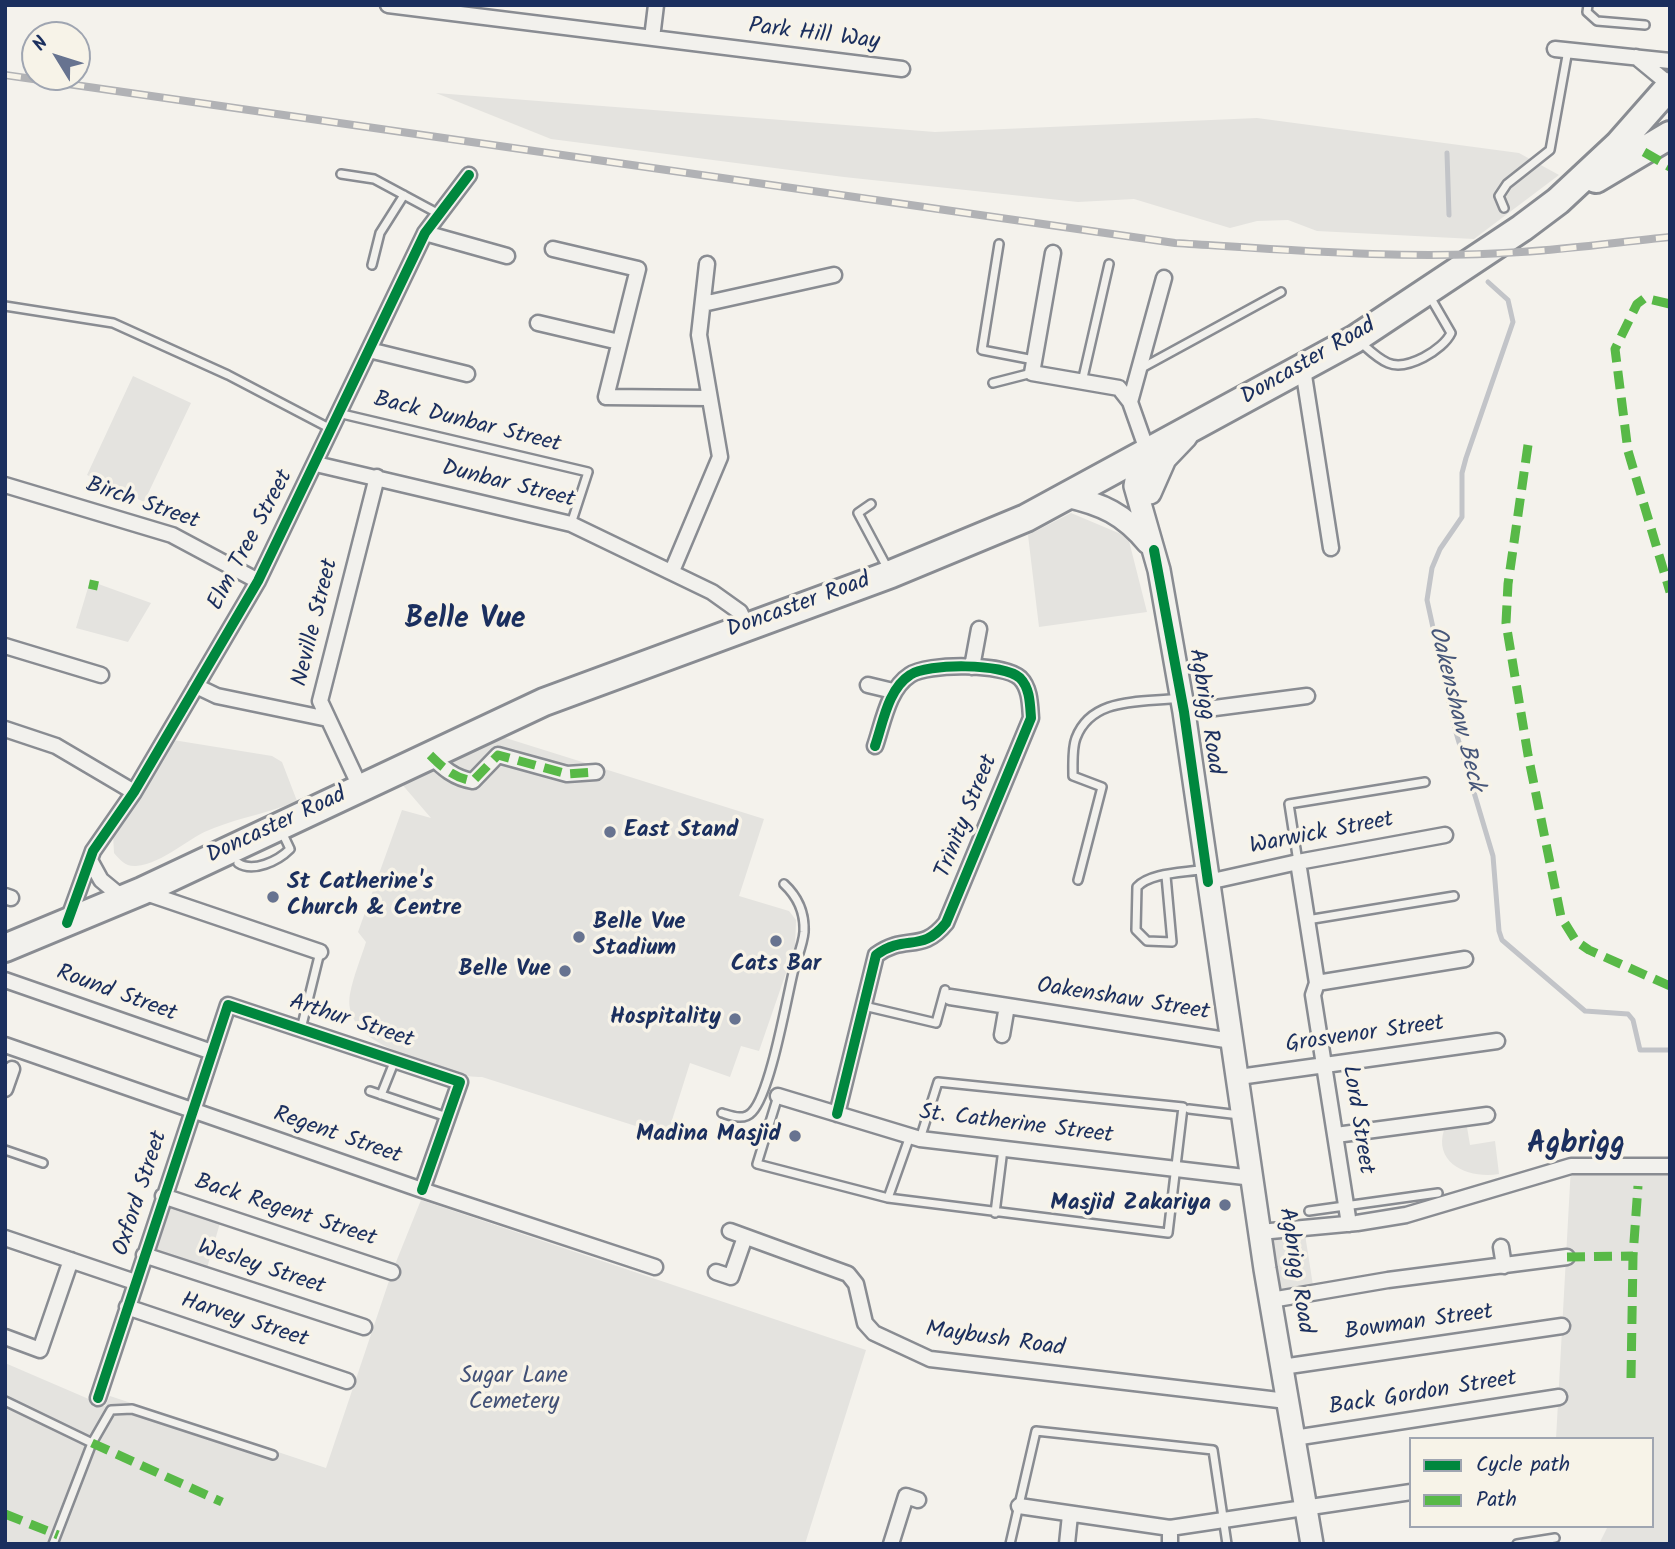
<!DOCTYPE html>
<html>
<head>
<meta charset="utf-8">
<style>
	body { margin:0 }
	#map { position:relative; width:1675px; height:1549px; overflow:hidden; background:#f4f2ec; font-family:Kalam,sans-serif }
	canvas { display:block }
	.frame { position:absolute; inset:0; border:7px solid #1b2f5e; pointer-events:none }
	.legend { position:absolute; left:1409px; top:1437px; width:245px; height:91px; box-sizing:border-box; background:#f7f3e8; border:2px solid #9fa5b1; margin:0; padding:9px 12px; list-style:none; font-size:21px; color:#1b2f5e }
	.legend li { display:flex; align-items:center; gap:14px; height:35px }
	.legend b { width:35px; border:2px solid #9fa5b1 }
	.north { position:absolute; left:21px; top:21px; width:70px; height:70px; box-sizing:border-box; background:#f7f3e8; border:2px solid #9fa5b1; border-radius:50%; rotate:308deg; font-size:19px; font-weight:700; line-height:28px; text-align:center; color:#1b2f5e }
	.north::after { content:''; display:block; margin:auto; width:24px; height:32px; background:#677390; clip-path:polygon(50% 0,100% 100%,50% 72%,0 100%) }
</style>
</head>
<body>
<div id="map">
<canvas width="1675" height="1549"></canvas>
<div class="frame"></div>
<ul class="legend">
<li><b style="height:9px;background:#00873e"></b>Cycle path</li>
<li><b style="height:9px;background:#58b947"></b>Path</li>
</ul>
<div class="north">N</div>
</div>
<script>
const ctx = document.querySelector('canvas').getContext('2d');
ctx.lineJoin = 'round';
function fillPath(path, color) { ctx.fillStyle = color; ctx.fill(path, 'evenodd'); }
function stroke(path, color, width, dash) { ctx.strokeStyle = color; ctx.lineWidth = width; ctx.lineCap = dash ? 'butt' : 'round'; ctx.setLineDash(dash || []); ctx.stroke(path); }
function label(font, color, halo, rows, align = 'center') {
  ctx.font = font + ' Kalam,sans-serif'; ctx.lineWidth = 7; ctx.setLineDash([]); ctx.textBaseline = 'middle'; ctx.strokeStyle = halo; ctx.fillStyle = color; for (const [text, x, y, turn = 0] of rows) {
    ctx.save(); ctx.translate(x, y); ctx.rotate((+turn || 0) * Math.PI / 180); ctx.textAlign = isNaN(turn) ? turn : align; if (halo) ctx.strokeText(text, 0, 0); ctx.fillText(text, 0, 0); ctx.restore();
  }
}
fillPath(new Path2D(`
	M 436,93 L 935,132 L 1257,118 L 1519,153 L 1559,175 L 1474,239 L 1317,231 L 1288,220 L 1257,221 L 1230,228 L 1134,199 L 1078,202 L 844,177 L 551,139 Z
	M 133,376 L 191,403 L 144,502 L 87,475 Z
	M 1071,513 L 1128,537 L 1147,612 L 1039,627 L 1028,535 Z
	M 90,581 L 151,603 L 128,642 L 76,628 Z
	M 493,734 L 764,819 L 739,896 L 789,911 L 796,920 L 795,947 L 759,1051 L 741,1046 L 730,1077 L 690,1063 L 667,1136 L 482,1077 C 459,1078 440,1067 419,1060 C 391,1050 343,1033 350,994 C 353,977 361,958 366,942 L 358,932 L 402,810 L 431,818 L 400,782 Z
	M 173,740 L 272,756 L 282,762 L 297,801 C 269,813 242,817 214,828 C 188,837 165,863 136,866 C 126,867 120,860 114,853 L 113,834 Z
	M 1467,1127 L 1470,1145 L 1495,1141 L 1499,1174 C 1471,1179 1433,1165 1444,1130 Z
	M 1571,1166 L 1670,1166 L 1670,1544 L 1599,1544 L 1608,1526 L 1652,1526 L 1652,1439 L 1556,1439 Z
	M 163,1196 L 222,1216 L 205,1275 L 144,1255 Z
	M 421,1200 L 866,1350 L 805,1544 L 5,1544 L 5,1363 L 105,1406 L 110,1396 L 326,1468 L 392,1272 Z
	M 1304,1228 L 1314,1292 L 1271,1300 L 1260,1232 Z`), '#e4e3df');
stroke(new Path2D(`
	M 1447,153 L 1449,215
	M 1488,282 L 1508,300 L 1513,322 L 1466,458 L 1462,473 L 1462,517 L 1440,549 L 1432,568 L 1427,600 L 1455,729 L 1493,856 L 1499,931 L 1502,940 L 1585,1011 L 1628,1014 L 1633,1020 L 1640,1050 L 1670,1050`), '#c2c4c8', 5);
const lane = new Path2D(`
	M 1588,5 L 1587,12 L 1597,21 L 1645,25
	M 341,174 L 374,179 L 439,214
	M 1504,208 L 1499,196 L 1507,184 L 1550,150 L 1568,50
	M 999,244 L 982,350 L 1034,360
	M 372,265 L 380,233 L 404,195
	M 5,306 L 113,323 L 228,375 L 331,429
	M 1360,342 C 1368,349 1378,359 1388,363 C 1407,371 1443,350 1451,333 L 1429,295
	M 1140,369 L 1281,292
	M 1082,382 L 1109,264
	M 993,383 L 1032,373
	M 338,413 L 588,472 L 571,524
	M 871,504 L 858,513 L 889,571
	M 1298,862 L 1289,804 L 1425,782
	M 238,863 C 253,873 278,861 290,849 L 281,830
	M 1166,876 L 1172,942 L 1147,941 L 1136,930 L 1137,887 C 1151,872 1185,873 1205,869
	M 1078,880 L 1102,787 L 1073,776 C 1073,764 1072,748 1076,738 C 1092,696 1142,703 1180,698
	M 1307,920 L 1454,896
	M 864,1006 L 936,1023 L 945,990
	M 301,1029 L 320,952
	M 370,1091 L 447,1117
	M 381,1095 L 395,1060
	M 778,1096 L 757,1164 L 888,1198 L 1168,1233 L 1183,1107 L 938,1082 L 920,1139
	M 1189,1109 L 1240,1115
	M 722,1113 C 732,1116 744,1121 752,1112 C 770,1094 786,1002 793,973 C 796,960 803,945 804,932 C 805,912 798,897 784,884
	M 5,1150 L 43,1163
	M 888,1198 L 910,1136
	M 1309,1211 L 1438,1193
	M 995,1213 L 1003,1149
	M 5,1401 L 92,1443
	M 53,1544 L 92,1443 L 111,1410 L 132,1409 L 273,1455
	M 1010,1544 L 1036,1431 L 1213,1450 L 1227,1544
	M 1517,1544 L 1555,1538`);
const street = new Path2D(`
	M 388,5 L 902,69
	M 652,38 L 656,5
	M 1555,49 L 1670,61
	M 1636,57 L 1670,85
	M 425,233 L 507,256
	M 553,249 L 638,269 L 606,397 L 708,398
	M 1053,253 L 1032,373 L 1119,388 L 1130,402
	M 703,304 L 834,275
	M 538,323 L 619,342
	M 369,350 L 467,374
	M 1303,369 L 1331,548
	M 1148,453 L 1130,402 L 1164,278
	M 316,464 L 571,524 L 712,592 L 740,612 L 746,625
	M 5,485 L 172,535 L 258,581
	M 672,571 L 720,457 L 699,335 L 707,264
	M 5,646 L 101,675
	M 972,667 L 979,629
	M 868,685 L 893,691
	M 196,686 L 217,696 L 328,719
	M 1184,712 L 1307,696
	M 5,729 L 56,746 L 134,792
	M 430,755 C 443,768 454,778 473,781 L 498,755 L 567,774 L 596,772
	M 355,776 L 320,701 L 377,477
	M 90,860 L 101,880 L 124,899
	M 1298,862 L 1317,983 L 1313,995 L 1349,1224
	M 1208,882 L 1298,862 L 1445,835
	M 143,892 L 320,952
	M 5,896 L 11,898
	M 68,920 L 93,851 L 134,792 L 258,581 L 425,233 L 469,175
	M 5,980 L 212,1052
	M 1317,983 L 1465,959
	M 950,997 L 1232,1041
	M 1002,1035 L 1007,1006
	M 5,1045 L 422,1190 L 655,1267
	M 1239,1077 L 1497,1041
	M 5,1089 L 12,1069
	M 778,1096 L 920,1139 L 1253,1178
	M 837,1114 L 876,955 C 906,933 921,954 946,923 L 1031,718 C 1030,704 1030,688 1020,678 C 1004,663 927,663 910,675 C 888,689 883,723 875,746
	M 1336,1135 L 1487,1115
	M 163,1196 L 392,1272
	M 730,1231 L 848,1274 L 856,1284 L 865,1323 L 874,1333 L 930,1359 L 1287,1401
	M 1260,1232 L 1357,1223 L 1406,1215 L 1571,1166 L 1670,1166
	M 5,1238 L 135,1282
	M 1501,1247 L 1504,1266
	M 144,1255 L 364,1327
	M 716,1272 L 731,1277 L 745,1237
	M 1271,1300 L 1388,1280 L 1567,1257
	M 127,1307 L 347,1381
	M 5,1337 L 40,1350 L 71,1260
	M 1282,1367 L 1562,1326
	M 98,1398 L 228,1005 L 460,1082 L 422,1190
	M 1294,1438 L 1559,1397
	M 1019,1506 L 1170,1528 L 1411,1492
	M 891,1544 L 906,1496 L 918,1500
	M 1067,1544 L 1070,1515
	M 1170,1544 L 1170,1528`);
const secondary = new Path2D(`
	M 1148,453 L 1138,470 L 1135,486 L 1159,570 L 1184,712 L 1265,1269 L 1312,1544
	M 1150,493 L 1165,459 L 1186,437
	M 1066,496 C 1102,504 1124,514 1148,543`);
const highway = new Path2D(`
	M 1596,179 L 1670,135
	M 5,948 L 142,891 L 544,702 L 891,574 L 1026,518 L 1355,339 L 1522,228 L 1558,201 L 1618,145 L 1670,86`);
stroke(lane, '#898c92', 12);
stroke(street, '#898c92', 19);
stroke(secondary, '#898c92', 26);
stroke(highway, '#898c92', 32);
stroke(lane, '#f2f1ed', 7);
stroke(street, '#f2f1ed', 14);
stroke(secondary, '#f2f1ed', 21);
stroke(highway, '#f2f1ed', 26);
const rail = new Path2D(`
	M 5,75 L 1175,243 C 1290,250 1406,260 1521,252 C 1571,249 1620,242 1670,237`);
stroke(rail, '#b1b2b5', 8);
stroke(rail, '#f7f3e8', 5, [16]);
stroke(new Path2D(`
	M 1644,152 L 1670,167
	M 1670,304 L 1645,298 L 1637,304 L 1615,349 L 1628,451 L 1670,592
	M 1528,445 L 1508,584 L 1506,623 L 1528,755 L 1561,917 L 1576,941 L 1589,950 L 1670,986
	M 89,584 L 98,586
	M 430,755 C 443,768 454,778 473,781 L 498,755 L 567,774 L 596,772
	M 1567,1257 L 1633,1256
	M 1631,1378 L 1633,1256 L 1638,1186
	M 92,1443 L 222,1502
	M 5,1514 L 58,1535`), '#58b947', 9, [18, 9]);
stroke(new Path2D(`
	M 1154,550 L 1184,712 L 1208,882
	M 67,923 L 93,851 L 134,792 L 258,581 L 425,233 L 469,175
	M 837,1114 L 876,955 C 906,933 921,954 946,923 L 1031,718 C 1030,704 1030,688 1020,678 C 1004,663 927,663 910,675 C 888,689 883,723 875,746
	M 98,1398 L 228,1005 L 460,1082 L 422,1190`), '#00873e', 10);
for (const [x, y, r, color] of [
	[610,832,7,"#677390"],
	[273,897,7,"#677390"],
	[579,937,7,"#677390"],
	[776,941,7,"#677390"],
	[565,971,7,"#677390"],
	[735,1019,7,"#677390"],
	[795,1136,7,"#677390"],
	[1225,1205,7,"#677390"]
]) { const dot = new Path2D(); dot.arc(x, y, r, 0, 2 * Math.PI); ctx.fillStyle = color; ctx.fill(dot); stroke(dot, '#f7f3e8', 2.5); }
label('23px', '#1b2f5e', '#f7f3e8', [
	["Park Hill Way",814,36,7],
	["Doncaster Road",1309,363,-30],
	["Back Dunbar Street",467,424,14],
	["Dunbar Street",508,486,14],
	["Birch Street",142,505,19],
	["Elm Tree Street",252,541,-62],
	["Doncaster Road",799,607,-20],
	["Neville Street",317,623,-76],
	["Agbrigg Road",1204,712,81],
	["Trinity Street",968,817,-68],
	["Doncaster Road",277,827,-25],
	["Warwick Street",1322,835,-11],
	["Round Street",116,995,20],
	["Oakenshaw Street",1123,1001,9],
	["Arthur Street",351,1023,18],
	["Grosvenor Street",1365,1036,-8],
	["Lord Street",1356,1120,81],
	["St. Catherine Street",1016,1126,7],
	["Regent Street",337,1137,19],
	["Oxford Street",142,1194,-72],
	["Back Regent Street",285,1212,18],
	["Wesley Street",261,1269,18],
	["Agbrigg Road",1294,1271,81],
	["Harvey Street",244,1322,18],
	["Bowman Street",1419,1324,-8],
	["Maybush Road",995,1341,8],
	["Back Gordon Street",1423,1395,-9]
]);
label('bold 23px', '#1b2f5e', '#f7f3e8', [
	["East Stand",624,832,"left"],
	["St Catherine's",287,884,"left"],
	["Church & Centre",287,910,"left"],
	["Belle Vue",593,924,"left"],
	["Stadium",593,950,"left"],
	["Cats Bar",776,966,"center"],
	["Belle Vue",551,971],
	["Hospitality",721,1019],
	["Madina Masjid",781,1136],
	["Masjid Zakariya",1211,1205]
], 'right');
label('23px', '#415076', '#f7f3e8', [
	["Sugar Lane",514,1378],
	["Cemetery",514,1404]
]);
label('italic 24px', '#465679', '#f7f3e8', [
	["Oakenshaw Beck",1454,709,76]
]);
label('bold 30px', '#1b2f5e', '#f7f3e8', [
	["Belle Vue",465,622],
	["Agbrigg",1576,1147]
]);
</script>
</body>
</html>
